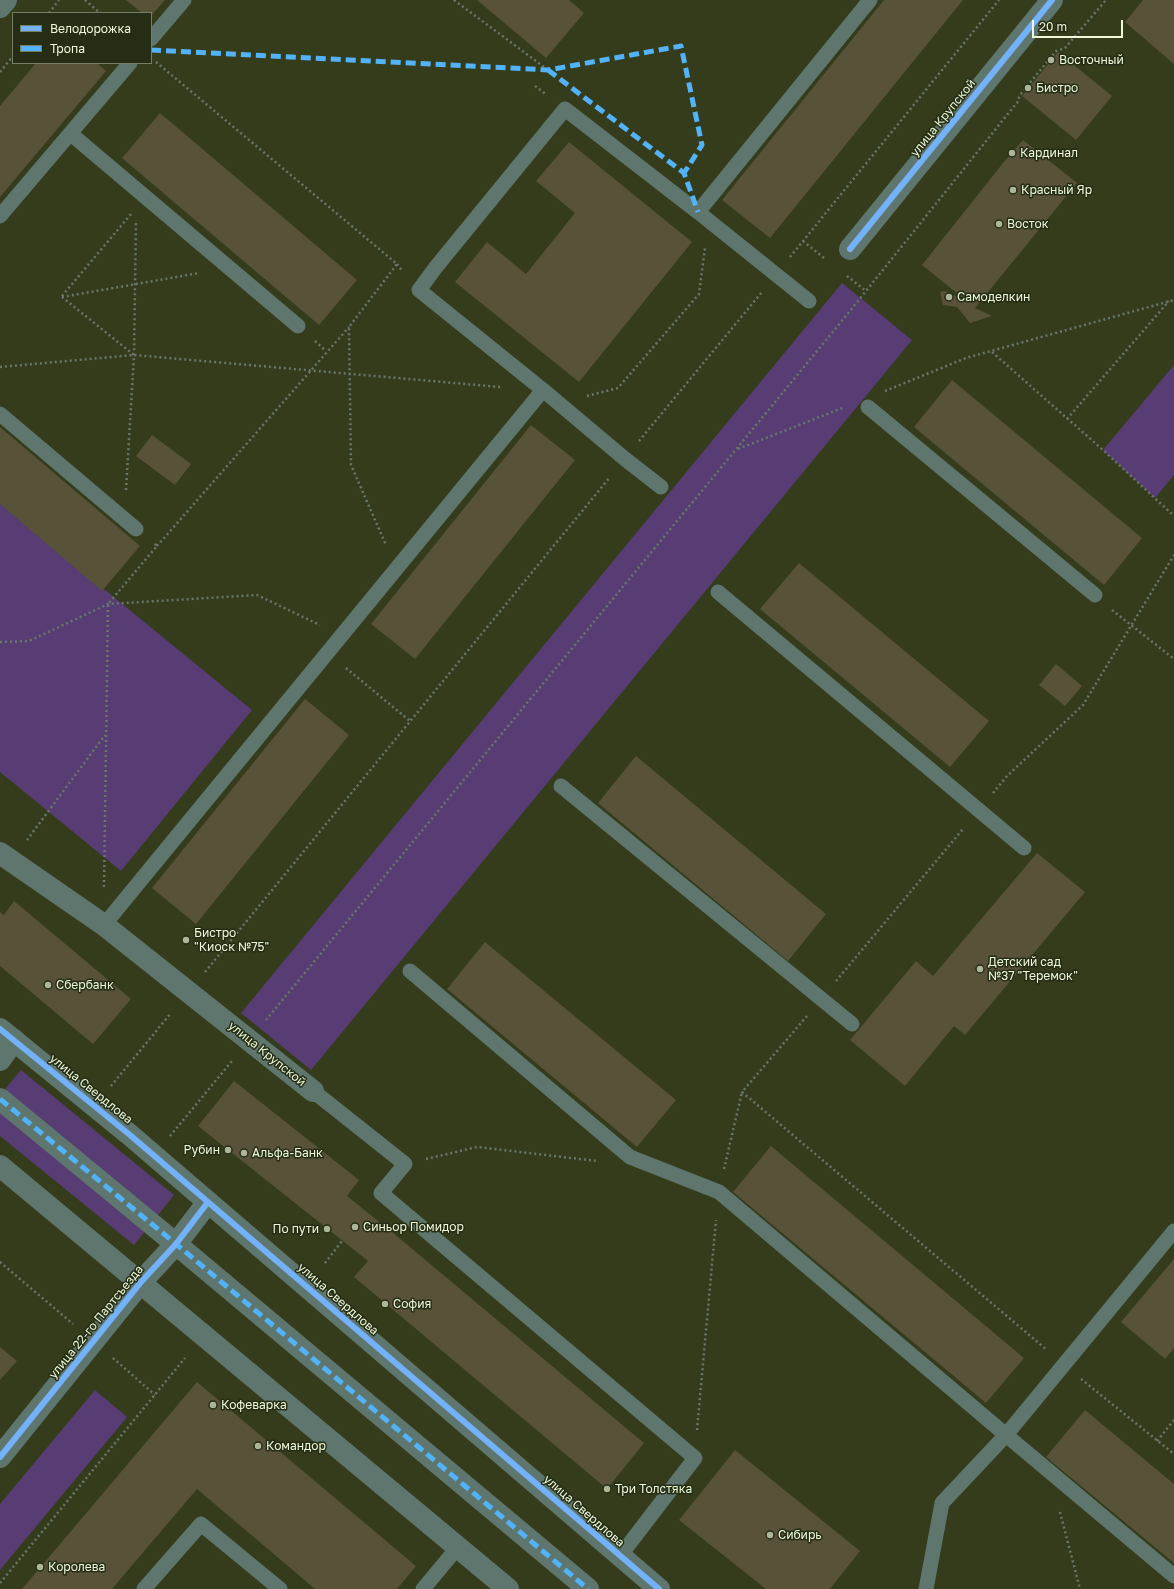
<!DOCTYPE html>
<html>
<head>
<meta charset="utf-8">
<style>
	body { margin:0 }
	#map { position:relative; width:1174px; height:1589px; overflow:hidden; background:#343c1b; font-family:"Golos Text",sans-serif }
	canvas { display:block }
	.legend { position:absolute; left:12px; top:12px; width:140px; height:52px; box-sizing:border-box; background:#252d14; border:1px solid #757f63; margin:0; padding:5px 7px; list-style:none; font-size:12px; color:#eef9da }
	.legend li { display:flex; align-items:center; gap:8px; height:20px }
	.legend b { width:20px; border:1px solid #757f63 }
	.scale { position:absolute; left:1032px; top:20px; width:91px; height:18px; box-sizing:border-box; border:2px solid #eef9da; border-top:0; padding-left:5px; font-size:12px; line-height:14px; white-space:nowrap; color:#eef9da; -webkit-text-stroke:3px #252d14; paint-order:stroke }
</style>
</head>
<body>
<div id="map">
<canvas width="1174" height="1589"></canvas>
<ul class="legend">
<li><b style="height:5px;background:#73b2f8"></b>Велодорожка</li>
<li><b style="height:5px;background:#52b3f8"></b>Тропа</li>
</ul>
<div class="scale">20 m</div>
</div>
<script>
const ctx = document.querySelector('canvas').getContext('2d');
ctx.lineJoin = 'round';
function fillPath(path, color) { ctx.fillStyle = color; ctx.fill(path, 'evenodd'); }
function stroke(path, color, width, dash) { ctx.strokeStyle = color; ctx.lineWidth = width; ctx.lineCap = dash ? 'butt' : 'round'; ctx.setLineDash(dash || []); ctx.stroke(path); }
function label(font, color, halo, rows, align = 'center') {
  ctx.font = font + ' "Golos Text",sans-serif'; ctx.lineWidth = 3; ctx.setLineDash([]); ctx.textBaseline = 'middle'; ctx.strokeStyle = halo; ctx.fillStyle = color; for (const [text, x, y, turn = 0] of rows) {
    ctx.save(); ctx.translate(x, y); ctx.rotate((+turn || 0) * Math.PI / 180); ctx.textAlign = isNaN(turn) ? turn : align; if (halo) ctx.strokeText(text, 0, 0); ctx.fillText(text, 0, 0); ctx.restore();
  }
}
fillPath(new Path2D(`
	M 842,283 L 912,340 L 311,1070 L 241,1013 Z
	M 1174,365 L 1174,475 L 1155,498 L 1103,450 Z
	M 0,504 L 252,710 L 121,871 L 0,772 Z
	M 21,1070 L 174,1195 L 134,1245 L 0,1136 L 0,1095 Z
	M 95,1390 L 127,1417 L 0,1570 L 0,1504 Z`), '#573d73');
fillPath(new Path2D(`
	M 126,0 L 165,0 L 151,16 L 151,13 L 142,13 Z
	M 477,0 L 569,0 L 584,13 L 546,58 Z
	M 884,0 L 963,0 L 770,238 L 722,200 Z
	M 1143,0 L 1174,0 L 1174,64 L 1125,22 Z
	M 1058,52 L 1112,96 L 1076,140 L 1022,96 Z
	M 36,63 L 97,63 L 106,71 L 0,197 L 0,106 Z
	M 160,113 L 357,280 L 319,325 L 122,158 Z
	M 1023,140 L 1077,183 L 975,308 L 992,316 L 970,323 L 957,307 L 943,305 L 940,292 L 945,291 L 968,302 L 922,265 L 1003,163 Z
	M 569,142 L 692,242 L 579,382 L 455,282 L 487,242 L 526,274 L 575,213 L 536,181 Z
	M 952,380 L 1142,538 L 1104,585 L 914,427 Z
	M 531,425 L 575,460 L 415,659 L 371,624 Z
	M 0,427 L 140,546 L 102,591 L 0,504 Z
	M 152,435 L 191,464 L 175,485 L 136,456 Z
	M 799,563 L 989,721 L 950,767 L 760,609 Z
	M 1056,664 L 1082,686 L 1065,706 L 1039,685 Z
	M 305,699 L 349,735 L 196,924 L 152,888 Z
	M 636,756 L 826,914 L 788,961 L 598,803 Z
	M 1037,853 L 1085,892 L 965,1035 L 954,1026 L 905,1086 L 850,1040 L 916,961 L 933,976 Z
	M 14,901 L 131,999 L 93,1044 L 0,966 L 0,912 L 4,915 Z
	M 485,942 L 676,1100 L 637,1147 L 447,989 Z
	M 234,1081 L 359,1180 L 347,1196 L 392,1232 L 644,1443 L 607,1489 L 354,1277 L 368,1261 L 198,1126 Z
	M 771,1146 L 1024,1358 L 986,1403 L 733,1192 Z
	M 1174,1259 L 1174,1348 L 1165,1359 L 1121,1322 Z
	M 0,1347 L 17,1361 L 0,1380 Z
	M 197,1382 L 416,1566 L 397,1589 L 315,1589 L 197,1489 L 112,1589 L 22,1589 Z
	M 1085,1410 L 1174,1484 L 1174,1563 L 1046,1457 Z
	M 735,1450 L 860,1551 L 830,1589 L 766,1589 L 679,1520 Z`), '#575238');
stroke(new Path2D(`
	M 85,0 L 100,13
	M 454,0 L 548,70
	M 49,13 L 59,0
	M 156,62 L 397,264 L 349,327 L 351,465 L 386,545
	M 0,72 L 13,56
	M 535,86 L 547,95
	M 803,241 L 824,258
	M 790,257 L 999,0
	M 397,264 L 403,272
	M 847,276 L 866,291
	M 62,296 L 131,214
	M 62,297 L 199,273
	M 62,297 L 134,355
	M 315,341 L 326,351
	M 992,352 L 1103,450 L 1174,516
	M 0,367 L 134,355 L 500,387
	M 885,391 L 966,358 L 1174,300
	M 587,396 L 618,388 L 699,294 L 705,248
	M 1067,419 L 1169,301
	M 639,441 L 762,292
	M 738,449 L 845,407
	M 126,490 L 134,355 L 136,220
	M 157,546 L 349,327
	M 1112,610 L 1174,659
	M 0,642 L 29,641 L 108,604 L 257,595 L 320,625
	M 346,668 L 410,721
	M 993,793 L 1007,776 L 1083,705 L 1174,555
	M 27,840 L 105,735
	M 104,887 L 108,604 L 157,546 L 154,543
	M 205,972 L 610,477
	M 836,981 L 963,829
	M 807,1016 L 742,1092 L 1047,1350
	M 266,1020 L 850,311 L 1011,110 L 1017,103 L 1020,95 L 1056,51 L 1065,48 L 1106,0
	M 111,1086 L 171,1013
	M 170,1136 L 232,1061
	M 426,1159 L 477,1147 L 597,1161
	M 724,1169 L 742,1092
	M 0,1262 L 73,1324
	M 325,1263 L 342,1241
	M 113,1358 L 155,1395
	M 1081,1379 L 1174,1454
	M 697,1430 L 716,1220
	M 1157,1441 L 1174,1420
	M 1060,1512 L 1080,1589
	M 0,1583 L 185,1358`), '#68786b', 2.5, [2, 3]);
stroke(new Path2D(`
	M 151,39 L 184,0
	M 71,134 L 298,326
	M 0,216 L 130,63
	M 809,301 L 698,212 L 870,0
	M 543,390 L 419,290 L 436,267 L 565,109 L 698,212
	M 868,407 L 1095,595
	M 0,414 L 136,529
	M 718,592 L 1024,848
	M 561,786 L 852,1024
	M 104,925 L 543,390 L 625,459 L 661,487
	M 410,971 L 630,1157 L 719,1192 L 1006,1435 L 942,1503 L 926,1589
	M 313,1091 L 405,1164 L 381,1193 L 695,1458 L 620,1556
	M 1174,1231 L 1006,1435 L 1174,1576
	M 144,1589 L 201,1524 L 280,1589
	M 423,1589 L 458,1547`), '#5e766d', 15);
stroke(new Path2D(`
	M 0,1099 L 176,1244 L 588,1589`), '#5e766d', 22);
stroke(new Path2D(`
	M 0,7 L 6,0
	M 850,249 L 1052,0
	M 0,853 L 104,925 L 313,1091
	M 0,1060 L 14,1040
	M 0,1457 L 141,1282 L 176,1244 L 208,1202`), '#5e766d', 22);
stroke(new Path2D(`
	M 0,1029 L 130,1135 L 208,1202 L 659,1589
	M 0,1166 L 508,1589`), '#5e766d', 22);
stroke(new Path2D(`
	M 151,50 L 548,70 L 681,46 L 702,145 L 684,173
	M 548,70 L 684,173 L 698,212
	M 0,1099 L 176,1244 L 588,1589`), '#52b3f8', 5, [10, 5]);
stroke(new Path2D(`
	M 850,249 L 1052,0
	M 0,1029 L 130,1135 L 208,1202 L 659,1589
	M 0,1457 L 141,1282 L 176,1244 L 208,1202`), '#73b2f8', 6);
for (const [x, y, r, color] of [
	[1051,60,4,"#adb797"],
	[1028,88,4,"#adb797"],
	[1012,153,4,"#adb797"],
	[1013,190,4,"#adb797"],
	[999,224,4,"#adb797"],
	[949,297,4,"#adb797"],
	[186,940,4,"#adb797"],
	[980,969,4,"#adb797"],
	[48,985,4,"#adb797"],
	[228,1150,4,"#adb797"],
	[244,1153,4,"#adb797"],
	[355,1227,4,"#adb797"],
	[327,1229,4,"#adb797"],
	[385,1304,4,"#adb797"],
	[213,1405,4,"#adb797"],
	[258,1446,4,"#adb797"],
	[607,1489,4,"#adb797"],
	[770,1535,4,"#adb797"],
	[40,1567,4,"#adb797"]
]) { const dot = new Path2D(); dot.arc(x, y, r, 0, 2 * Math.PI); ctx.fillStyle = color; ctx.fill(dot); stroke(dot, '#252d14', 1.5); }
label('12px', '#eef9da', '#252d14', [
	["Восточный",1059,60],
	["Бистро",1036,88],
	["Кардинал",1020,153],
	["Красный Яр",1021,190],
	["Восток",1007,224],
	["Самоделкин",957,297],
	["Бистро",194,933],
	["\"Киоск №75\"",194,947],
	["Детский сад",988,962],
	["№37 \"Теремок\"",988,976],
	["Сбербанк",56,985],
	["Рубин",220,1150,"right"],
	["Альфа-Банк",252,1153],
	["Синьор Помидор",363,1227],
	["По пути",319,1229,"right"],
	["София",393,1304],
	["Кофеварка",221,1405],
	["Командор",266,1446],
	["Три Толстяка",615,1489],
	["Сибирь",778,1535],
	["Королева",48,1567]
], 'left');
label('12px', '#eef9da', '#252d14', [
	["улица Крупской",943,118,-51],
	["улица Крупской",267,1054,39],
	["улица Свердлова",91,1089,39],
	["улица Свердлова",338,1299,41],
	["улица 22-го Партсъезда",96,1322,-51],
	["улица Свердлова",584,1511,41]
]);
</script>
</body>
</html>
